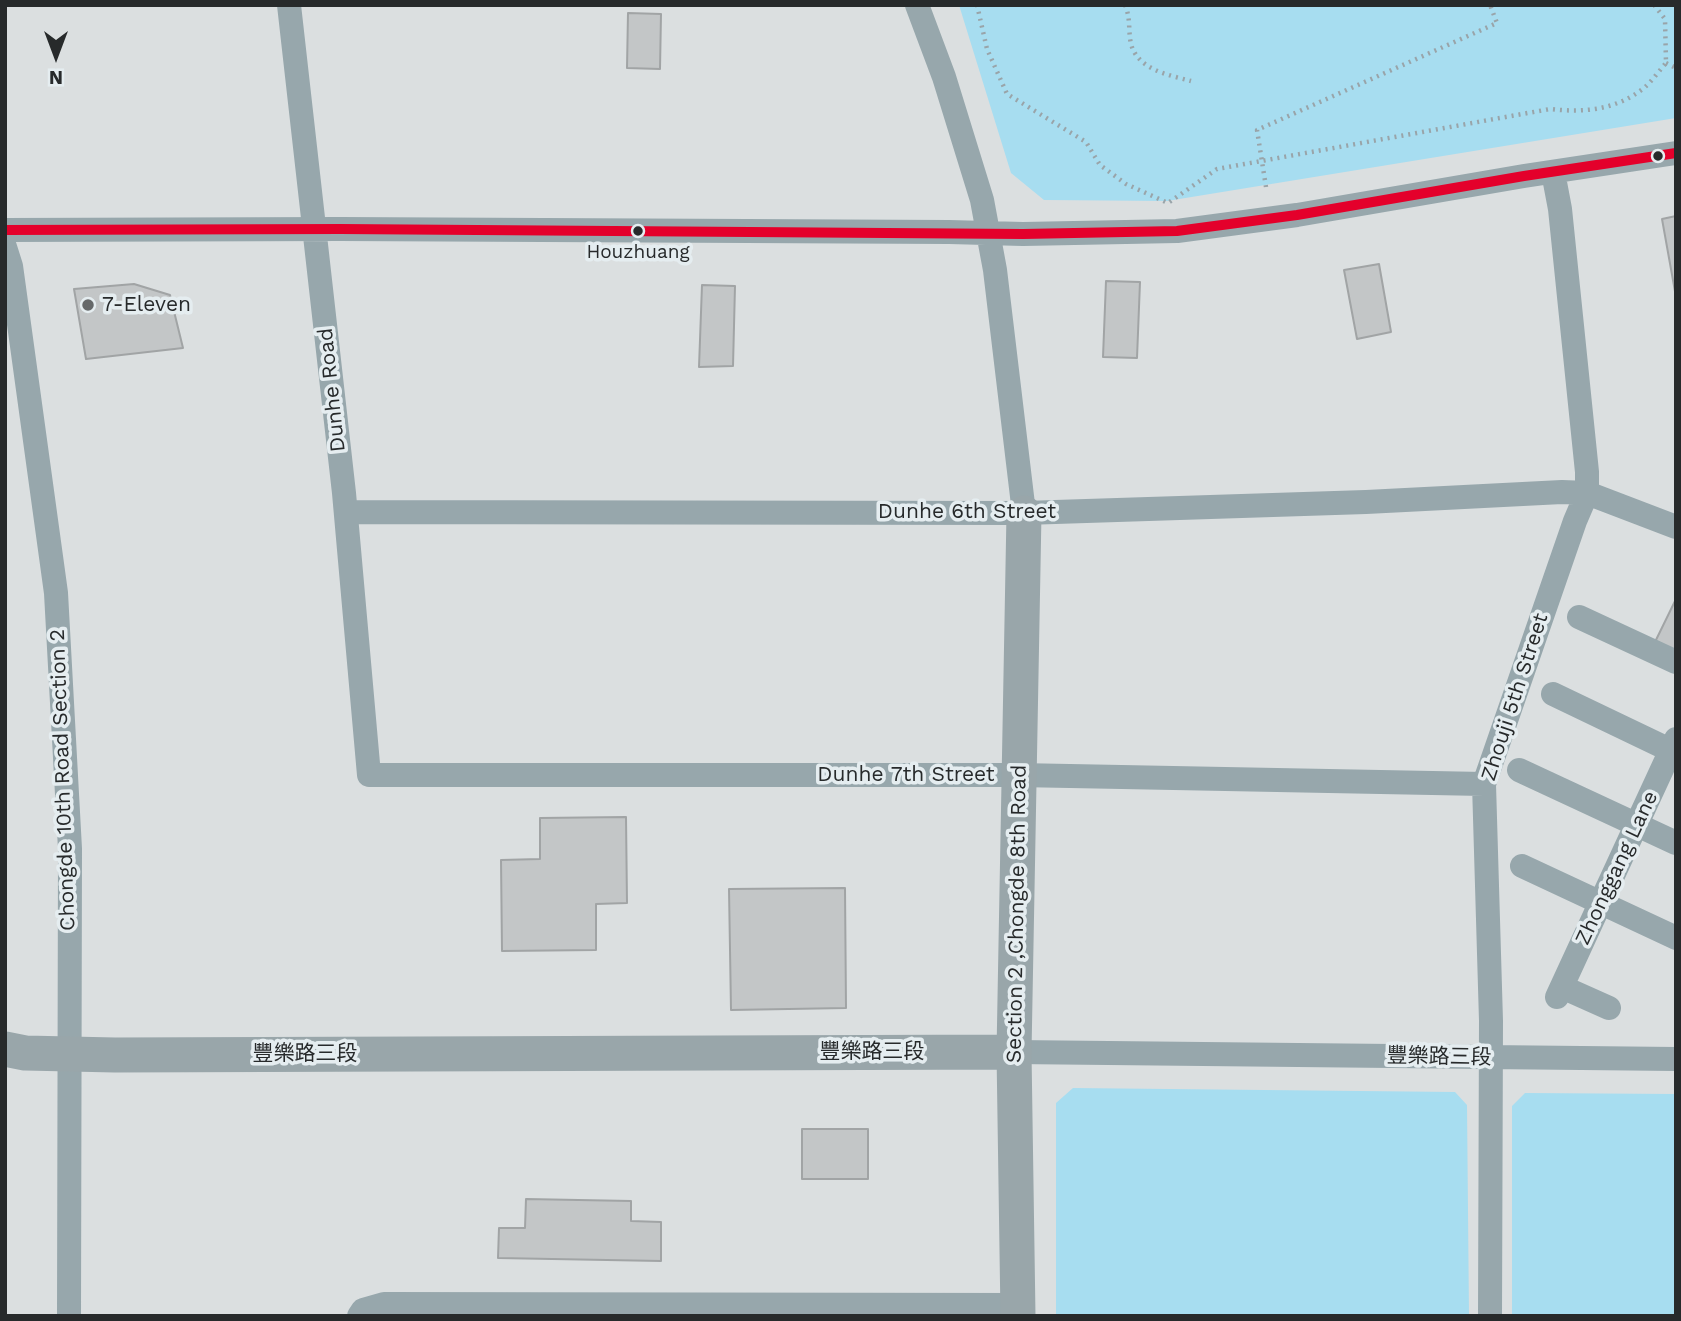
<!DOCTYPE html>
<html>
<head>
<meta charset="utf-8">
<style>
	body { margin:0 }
	#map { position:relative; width:1681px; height:1321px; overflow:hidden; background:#dbdfe0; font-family:"Work Sans",sans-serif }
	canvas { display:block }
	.frame { position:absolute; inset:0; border:7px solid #272a2b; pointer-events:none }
	.north { position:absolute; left:21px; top:21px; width:70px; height:70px; -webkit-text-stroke:5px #e5edf0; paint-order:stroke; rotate:180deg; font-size:19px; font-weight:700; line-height:28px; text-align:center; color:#272a2b }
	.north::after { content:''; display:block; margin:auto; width:24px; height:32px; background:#272a2b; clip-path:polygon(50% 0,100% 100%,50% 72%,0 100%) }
</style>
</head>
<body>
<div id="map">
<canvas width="1681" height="1321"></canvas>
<div class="frame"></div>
<div class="north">N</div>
</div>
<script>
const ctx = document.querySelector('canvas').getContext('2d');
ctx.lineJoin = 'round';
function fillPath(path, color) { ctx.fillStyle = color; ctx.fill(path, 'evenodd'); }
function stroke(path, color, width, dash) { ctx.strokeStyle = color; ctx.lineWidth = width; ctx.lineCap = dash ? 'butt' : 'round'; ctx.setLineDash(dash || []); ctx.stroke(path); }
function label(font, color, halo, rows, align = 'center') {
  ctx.font = font + ' "Work Sans","Noto Sans TC",sans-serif'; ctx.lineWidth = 7; ctx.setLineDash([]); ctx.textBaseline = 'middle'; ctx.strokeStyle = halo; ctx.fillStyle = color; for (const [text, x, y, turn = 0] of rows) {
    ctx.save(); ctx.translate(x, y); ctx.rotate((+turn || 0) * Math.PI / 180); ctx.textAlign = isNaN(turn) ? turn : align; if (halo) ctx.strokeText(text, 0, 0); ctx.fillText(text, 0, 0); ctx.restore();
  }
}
fillPath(new Path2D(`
	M 959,5 L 1676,5 L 1676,118 L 1167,201 L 1044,200 L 1011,173 Z
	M 1073,1088 L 1455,1092 L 1467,1105 L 1469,1316 L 1056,1316 L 1056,1103 Z
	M 1525,1093 L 1676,1094 L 1676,1316 L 1512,1316 L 1512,1106 Z`), '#a7ddf0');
const building = new Path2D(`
	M 628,13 L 661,14 L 660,69 L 627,68 Z
	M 1676,216 L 1676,297 L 1662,219 Z
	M 1379,264 L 1391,332 L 1357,339 L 1344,270 Z
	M 1106,281 L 1140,282 L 1137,358 L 1103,357 Z
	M 134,284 L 170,295 L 183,348 L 86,359 L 74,289 Z
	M 702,285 L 735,286 L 733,366 L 699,367 Z
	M 1676,599 L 1676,654 L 1654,644 Z
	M 626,817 L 627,903 L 596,904 L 596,950 L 502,951 L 501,860 L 540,859 L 540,818 Z
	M 845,888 L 846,1008 L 731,1010 L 729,889 Z
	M 802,1129 L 868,1129 L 868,1179 L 802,1179 Z
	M 526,1199 L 631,1201 L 631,1221 L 661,1222 L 661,1261 L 498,1258 L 499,1228 L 525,1228 Z`);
fillPath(building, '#c3c6c7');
stroke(building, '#a1a4a5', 2);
stroke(new Path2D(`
	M 977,5 L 987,49 L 1007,94 L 1086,142 L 1100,165 L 1126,184 L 1168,203 L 1217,169 L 1550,109 C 1584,113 1616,110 1644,88 C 1652,81 1659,71 1666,63 L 1665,19 L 1654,5
	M 1125,5 C 1131,19 1128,31 1131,44 C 1138,70 1169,75 1191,81
	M 1666,63 L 1676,68
	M 1266,187 L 1257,130 L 1497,23 L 1490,5`), '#99a4a9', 4.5, [2, 5]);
stroke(new Path2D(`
	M 289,5 L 344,493 L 369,775 L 1018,775 L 1484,784
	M 917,5 L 944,77 L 982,200 L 995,270 L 1024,513
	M 5,230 L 340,229 L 949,232 L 1023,234 L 1177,231 L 1297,215 L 1524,176 L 1676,153
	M 5,247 L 11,266 L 56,593 L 70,849 L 69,1316
	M 346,512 L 1024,513 L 1366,502 L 1562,492 L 1587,493 L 1676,527
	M 1579,617 L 1676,662
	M 1553,694 L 1676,753
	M 1519,770 L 1676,843
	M 1522,866 L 1676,938
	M 1562,987 L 1609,1008
	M 1557,997 L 1676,739
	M 1014,1052 L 1676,1059
	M 359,1316 L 363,1310 L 384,1304 L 1018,1305
	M 1490,1316 L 1491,1021 L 1484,784 L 1575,521 L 1587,493 L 1587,472 L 1560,209 L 1553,172`), '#97a7ac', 24);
stroke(new Path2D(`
	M 5,1049 L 25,1053 L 115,1055 L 1014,1052
	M 1018,1316 L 1014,1052 L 1024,513`), '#99a6aa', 35);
stroke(new Path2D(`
	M 5,230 L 340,229 L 1023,234 L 1177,231 L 1297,215 L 1524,176 L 1676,153`), '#e4002b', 10);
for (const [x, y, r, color] of [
	[1658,156,6,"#272a2b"],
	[638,231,6,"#272a2b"],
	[88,305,7,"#66696a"]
]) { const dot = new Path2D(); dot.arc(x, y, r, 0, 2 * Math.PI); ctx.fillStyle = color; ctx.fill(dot); stroke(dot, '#e5edf0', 2.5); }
label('19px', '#272a2b', '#e5edf0', [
	["Houzhuang",638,252]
]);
label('21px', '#272a2b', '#e5edf0', [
	["7-Eleven",102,305]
], 'left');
label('21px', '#272a2b', '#e5edf0', [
	["Dunhe Road",332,390,-96],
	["Dunhe 6th Street",967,512],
	["Zhouji 5th Street",1515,697,-72],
	["Dunhe 7th Street",906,775],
	["Chongde 10th Road Section 2",63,780,-92],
	["Zhonggang Lane",1617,868,-65],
	["Section 2 ,Chongde 8th Road",1017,914,-89],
	["豐樂路三段",872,1052],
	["豐樂路三段",305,1054],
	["豐樂路三段",1439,1057,1]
]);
</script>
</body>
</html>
